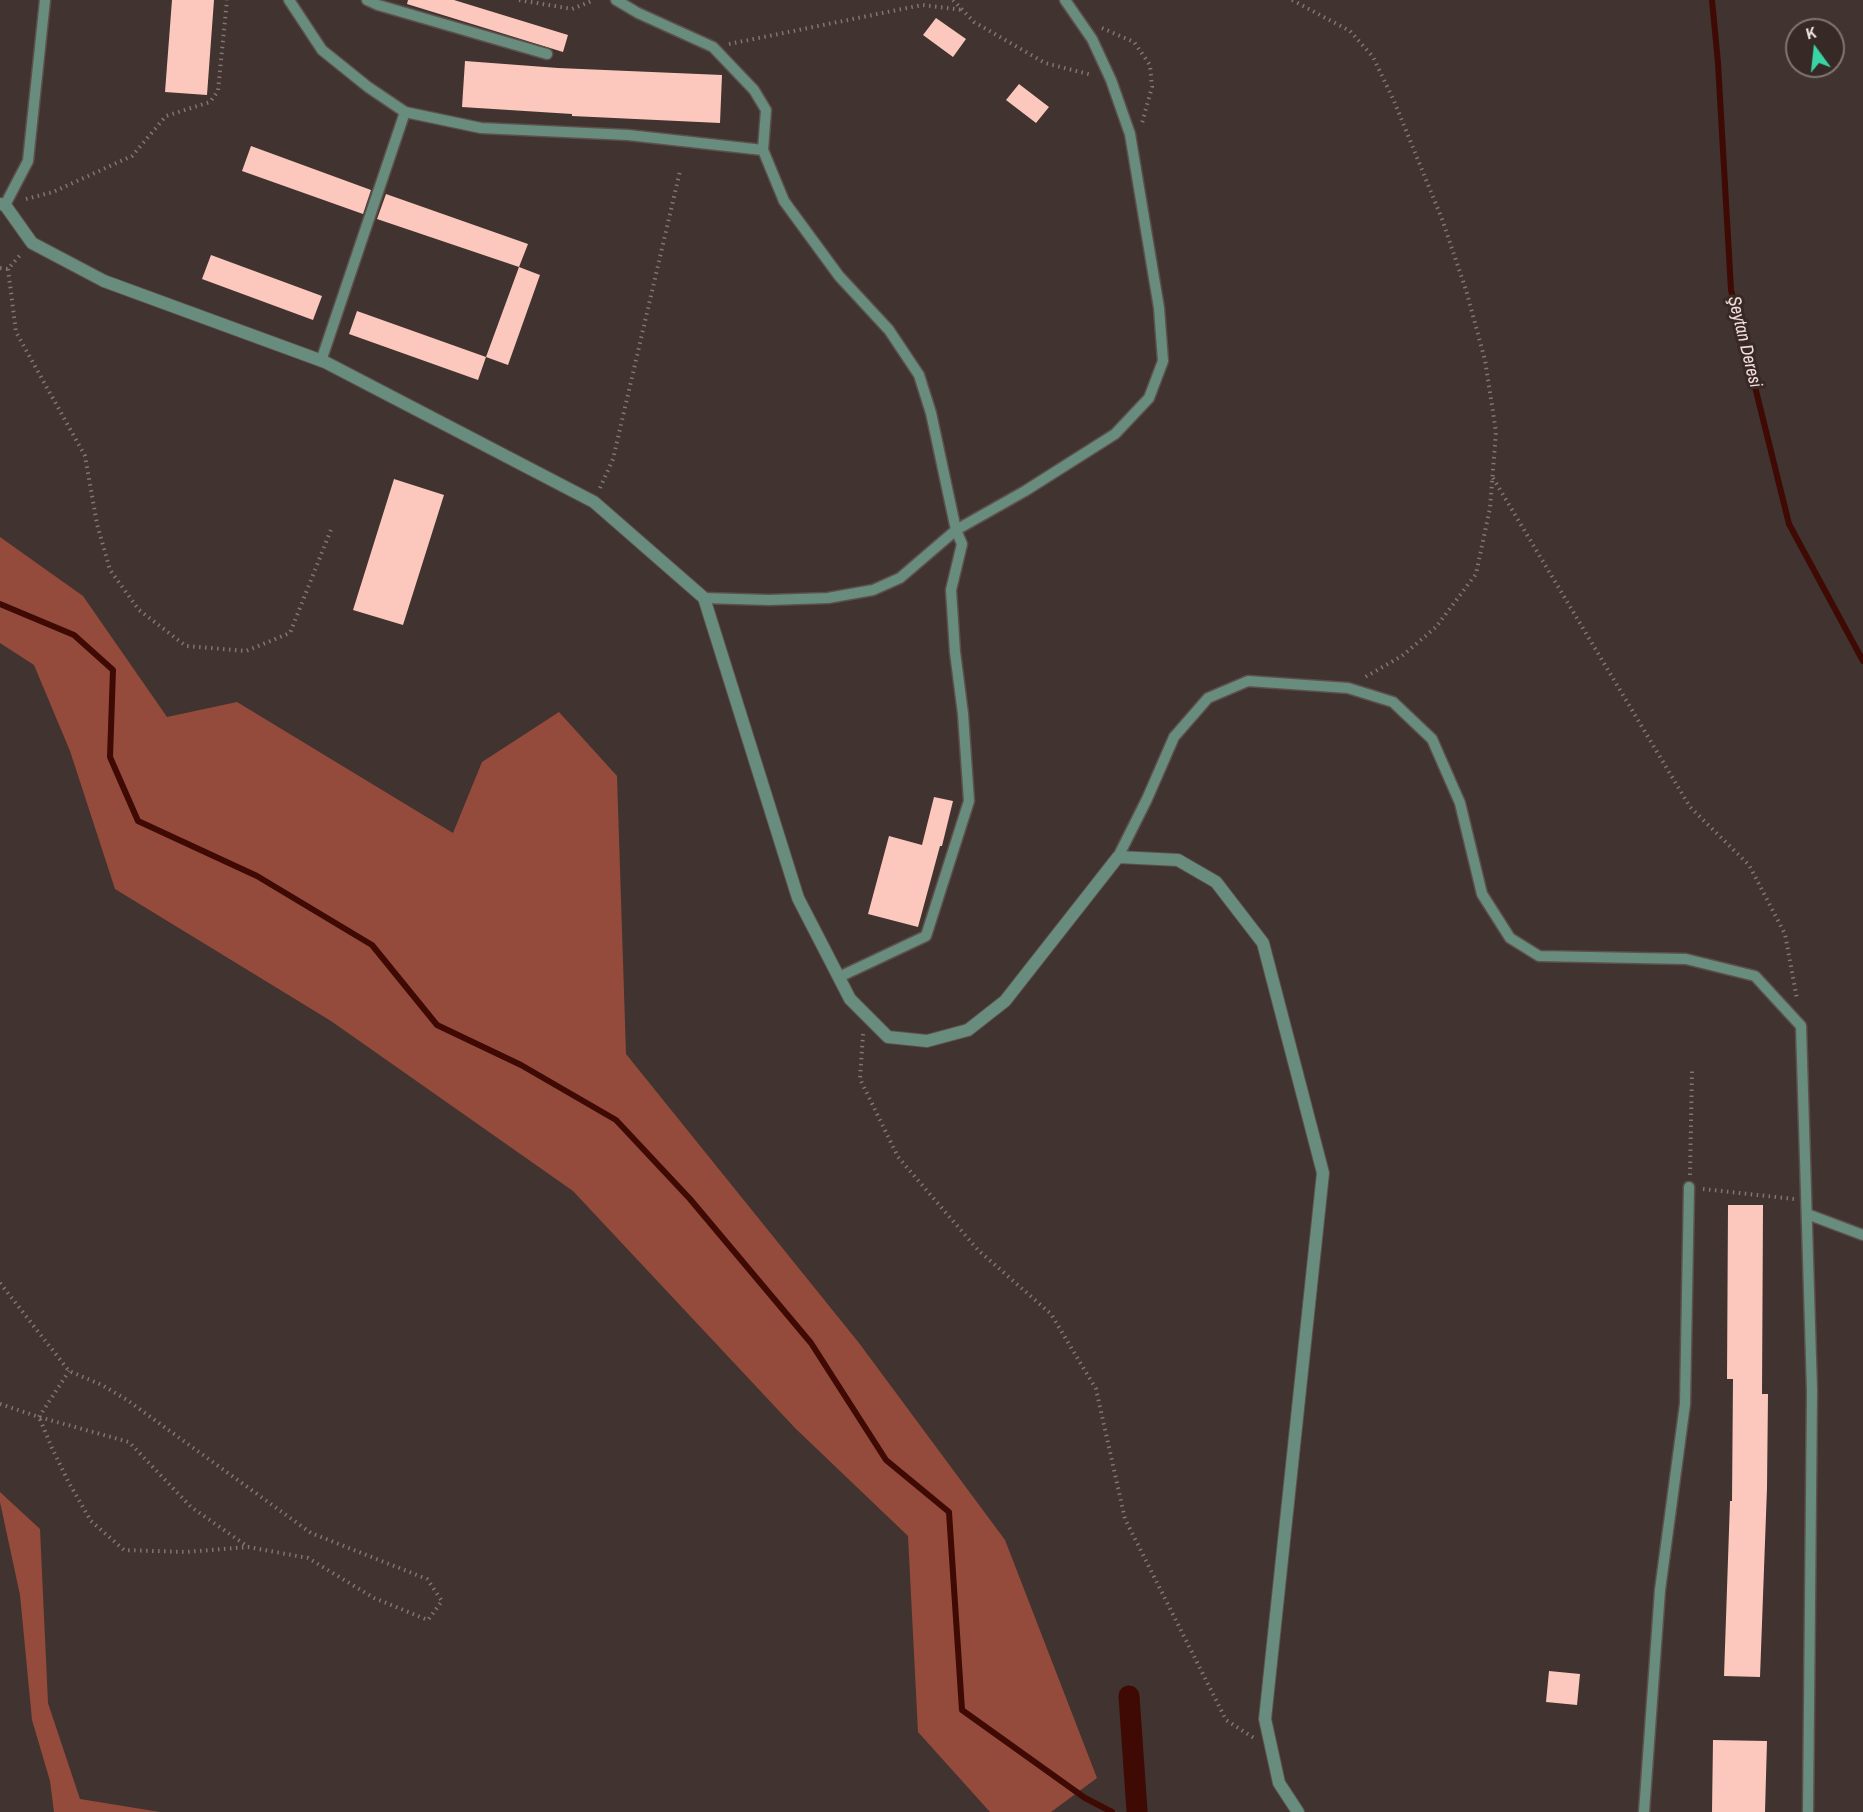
<!DOCTYPE html>
<html>
<head>
<meta charset="utf-8">
<style>
	body { margin:0 }
	#map { position:relative; width:1863px; height:1812px; overflow:hidden; background:#41332f; font-family:"Archivo Narrow",sans-serif }
	canvas { display:block }
	.north { position:absolute; left:1785px; top:18px; width:60px; height:60px; box-sizing:border-box; background:#362926; border:2px solid #817673; border-radius:50%; rotate:345deg; font-size:16px; font-weight:700; line-height:24px; text-align:center; color:#f2e9e7 }
	.north::after { content:''; display:block; margin:auto; width:21px; height:27px; background:#3ad4a5; clip-path:polygon(50% 0,100% 100%,50% 72%,0 100%) }
</style>
</head>
<body>
<div id="map">
<canvas width="1863" height="1812"></canvas>
<div class="north">K</div>
</div>
<script>
const ctx = document.querySelector('canvas').getContext('2d');
ctx.lineJoin = 'round';
function fillPath(path, color) { ctx.fillStyle = color; ctx.fill(path, 'evenodd'); }
function stroke(path, color, width, dash) { ctx.strokeStyle = color; ctx.lineWidth = width; ctx.lineCap = dash ? 'butt' : 'round'; ctx.setLineDash(dash || []); ctx.stroke(path); }
function label(font, color, halo, rows, align = 'center') {
  ctx.font = font + ' "Archivo Narrow",sans-serif'; ctx.lineWidth = 6; ctx.setLineDash([]); ctx.textBaseline = 'middle'; ctx.strokeStyle = halo; ctx.fillStyle = color; for (const [text, x, y, turn = 0] of rows) {
    ctx.save(); ctx.translate(x, y); ctx.rotate((+turn || 0) * Math.PI / 180); ctx.textAlign = isNaN(turn) ? turn : align; if (halo) ctx.strokeText(text, 0, 0); ctx.fillText(text, 0, 0); ctx.restore();
  }
}
fillPath(new Path2D(`
	M 0,537 L 83,596 L 167,717 L 237,702 L 453,833 L 482,762 L 559,712 L 617,776 L 626,1054 L 859,1343 L 1005,1540 L 1097,1778 L 1051,1812 L 990,1812 L 918,1732 L 908,1536 L 795,1428 L 573,1191 L 331,1021 L 115,889 L 70,751 L 34,665 L 0,643 Z
	M 0,1492 L 40,1529 L 48,1703 L 80,1799 L 160,1812 L 54,1812 L 50,1781 L 32,1720 L 20,1595 L 0,1502 Z`), '#944b3c');
stroke(new Path2D(`
	M 1712,0 L 1718,63 L 1731,290 L 1789,524 L 1863,661
	M 0,604 L 74,635 L 113,670 L 110,757 L 138,821 L 257,876 L 372,945 L 437,1025 L 521,1065 L 616,1120 L 690,1199 L 811,1343 L 886,1460 L 949,1512 L 962,1710 L 1085,1798 L 1112,1812`), '#3e0a03', 6);
stroke(new Path2D(`
	M 1129,1696 L 1137,1811`), '#3e0a03', 21);
fillPath(new Path2D(`
	M 172,0 L 214,0 L 207,95 L 165,92 Z
	M 408,0 L 454,0 L 568,35 L 563,52 L 407,4 Z
	M 936,18 L 966,39 L 953,57 L 923,35 Z
	M 465,61 L 558,68 L 722,75 L 720,123 L 572,116 L 572,114 L 462,107 Z
	M 1019,84 L 1049,107 L 1036,123 L 1006,100 Z
	M 251,146 L 371,190 L 363,214 L 242,171 Z
	M 386,194 L 528,244 L 519,267 L 377,219 Z
	M 211,255 L 322,296 L 313,320 L 202,279 Z
	M 519,267 L 540,275 L 508,365 L 486,357 Z
	M 357,311 L 486,357 L 478,380 L 349,334 Z
	M 394,479 L 444,495 L 403,625 L 353,610 Z
	M 934,797 L 953,801 L 942,846 L 940,846 L 918,927 L 868,914 L 889,836 L 922,845 Z
	M 1728,1205 L 1763,1205 L 1762,1394 L 1768,1394 L 1767,1488 L 1760,1677 L 1724,1676 L 1730,1501 L 1732,1501 L 1733,1379 L 1727,1379 Z
	M 1549,1671 L 1580,1674 L 1577,1705 L 1546,1702 Z
	M 1713,1740 L 1767,1741 L 1765,1812 L 1712,1812 Z`), '#fcc8bd');
const lane = new Path2D(`
	M 289,0 L 322,50 L 368,87 L 405,112 L 481,128 L 628,135 L 763,150
	M 367,0 L 378,5 L 547,54
	M 616,0 L 638,13 L 713,47 L 754,90 L 766,110 L 763,150 L 784,201 L 839,276 L 889,330 L 919,375 L 931,413 L 956,530 L 962,544 L 951,590 L 955,652 L 963,714 L 969,801 L 926,936 L 839,977
	M 5,205 L 28,161 L 45,0
	M 321,361 L 405,112
	M 704,598 L 769,600 L 828,598 L 873,590 L 900,578 L 956,530 L 1025,491 L 1115,434 L 1149,398 L 1163,361 L 1159,308 L 1130,134 L 1111,80 L 1092,39 L 1065,0
	M 1118,857 L 1147,799 L 1174,737 L 1208,698 L 1248,681 L 1348,688 L 1393,702 L 1432,739 L 1460,803 L 1482,894 L 1510,938 L 1539,956 L 1686,959 L 1755,976 L 1801,1026 L 1812,1391 L 1808,1812
	M 1807,1214 L 1863,1235
	M 1644,1812 L 1660,1590 L 1685,1404 L 1689,1187`);
const street = new Path2D(`
	M 0,204 L 5,205 L 32,243 L 104,281 L 325,362 L 594,502 L 704,598 L 798,898 L 850,999 L 888,1037 L 927,1041 L 968,1030 L 1005,1001 L 1118,857 L 1178,860 L 1216,882 L 1263,943 L 1323,1173 L 1265,1719 L 1279,1783 L 1298,1812`);
stroke(lane, '#5d504c', 13);
stroke(street, '#5d504c', 14);
stroke(new Path2D(`
	M 519,0 L 572,9 L 594,0
	M 953,0 L 974,22 L 1045,63 L 1092,75
	M 1292,0 L 1350,31 L 1373,57 L 1394,101 L 1442,219 L 1466,290 L 1485,360 L 1496,432 L 1490,508 L 1476,574 L 1436,627 L 1402,656 L 1365,677
	M 1102,28 L 1134,42 L 1150,65 L 1152,87 L 1142,123
	M 729,44 L 922,5 L 963,10
	M 26,199 L 53,192 L 132,156 L 166,116 L 210,102 L 218,91 L 227,0
	M 0,268 L 8,269 L 22,253
	M 8,269 L 16,332 L 85,456 L 97,524 L 110,570 L 139,610 L 186,646 L 246,651 L 290,633 L 332,527
	M 1493,478 L 1690,807 L 1749,865 L 1785,934 L 1797,999
	M 600,488 L 613,459 L 680,171
	M 863,1034 L 860,1079 L 898,1157 L 978,1250 L 1051,1314 L 1096,1389 L 1125,1519 L 1226,1720 L 1254,1738
	M 1690,1175 L 1692,1070
	M 1703,1189 L 1794,1199
	M 0,1283 L 69,1371 L 102,1385 L 127,1400 L 311,1533 L 427,1579 L 442,1601 L 428,1620 L 374,1598 L 308,1558 L 248,1547 L 186,1552 L 124,1550 L 91,1521 L 69,1483 L 52,1448 L 39,1417
	M 0,1404 L 39,1417 L 129,1442 L 191,1507 L 247,1546
	M 39,1417 L 69,1371`), '#827572', 4, [1.5, 4.5]);
stroke(lane, '#688c7d', 10);
stroke(street, '#688c7d', 12);
label('italic 18px', '#f3dcd7', '#362926', [
	["Şeytan Deresi",1744,342,76]
]);
</script>
</body>
</html>
